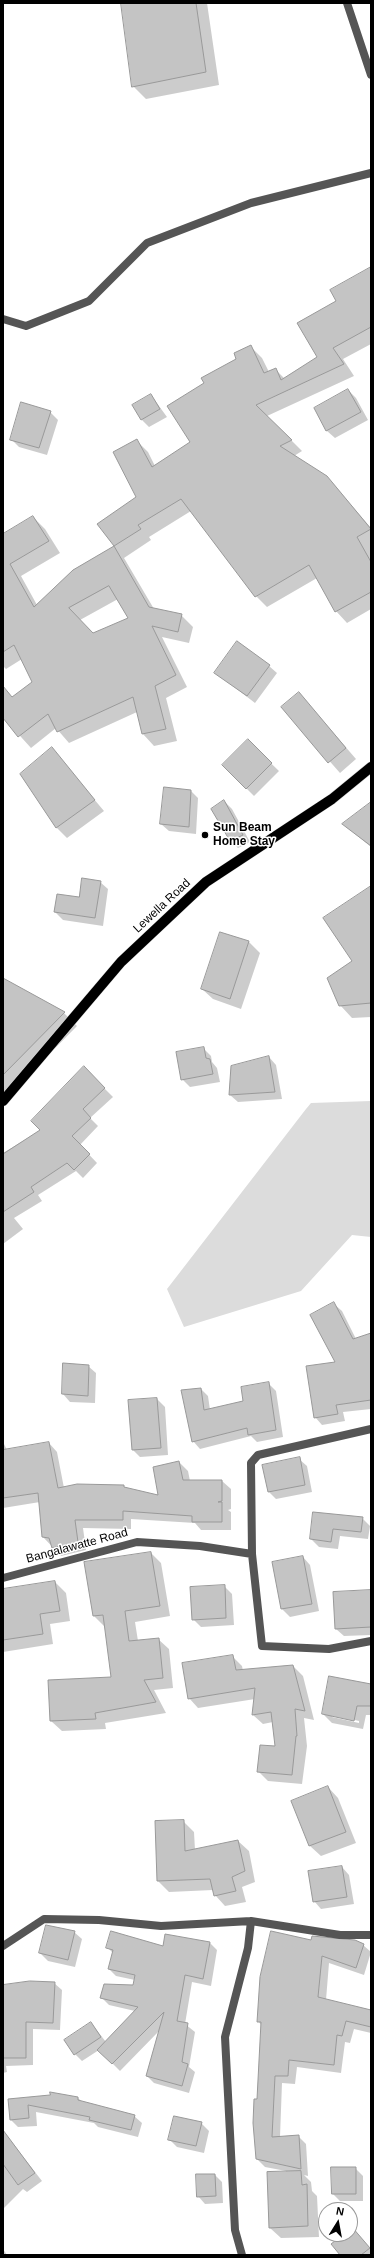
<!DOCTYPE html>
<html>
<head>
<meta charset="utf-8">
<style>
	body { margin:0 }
	#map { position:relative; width:374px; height:2258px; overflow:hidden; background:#fff; font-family:Arial,sans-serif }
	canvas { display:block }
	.frame { position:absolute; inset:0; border:4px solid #000; pointer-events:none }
	.north { position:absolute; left:318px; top:2202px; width:40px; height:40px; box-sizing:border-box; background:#fff; border:1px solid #999; border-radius:50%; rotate:11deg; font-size:11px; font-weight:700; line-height:16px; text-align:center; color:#000 }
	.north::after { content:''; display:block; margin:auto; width:14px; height:18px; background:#000; clip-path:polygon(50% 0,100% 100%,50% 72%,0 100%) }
</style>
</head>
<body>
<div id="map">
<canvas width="374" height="2258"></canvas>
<div class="frame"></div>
<div class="north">N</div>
</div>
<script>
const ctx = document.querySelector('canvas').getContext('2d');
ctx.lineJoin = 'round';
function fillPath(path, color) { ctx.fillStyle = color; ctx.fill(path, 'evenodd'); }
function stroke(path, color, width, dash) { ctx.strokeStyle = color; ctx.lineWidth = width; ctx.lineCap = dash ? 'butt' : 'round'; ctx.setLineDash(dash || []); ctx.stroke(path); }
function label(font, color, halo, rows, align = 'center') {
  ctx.font = font + ' Arial,sans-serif'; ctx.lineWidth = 3; ctx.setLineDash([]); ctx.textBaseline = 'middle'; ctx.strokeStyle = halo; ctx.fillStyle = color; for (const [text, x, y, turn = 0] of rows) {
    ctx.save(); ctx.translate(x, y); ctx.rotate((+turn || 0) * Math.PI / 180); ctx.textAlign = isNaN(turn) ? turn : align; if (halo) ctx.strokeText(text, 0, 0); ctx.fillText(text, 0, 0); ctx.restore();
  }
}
fillPath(new Path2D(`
	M 371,1101 L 371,1237 L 352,1235 L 301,1291 L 184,1327 L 167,1289 L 306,1109 L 311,1103 Z`), '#dcdcdc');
fillPath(new Path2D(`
	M 122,3 L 207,3 L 219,85 L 146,99 L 133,86 Z
	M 371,268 L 371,344 L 343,359 L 354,376 L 267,416 L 302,451 L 294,456 L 327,477 L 371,528 L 371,609 L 347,623 L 336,611 L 317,578 L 267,607 L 256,596 L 191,511 L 149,537 L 151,540 L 124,558 L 154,609 L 181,615 L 193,627 L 189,643 L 162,637 L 187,687 L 166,698 L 177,741 L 154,746 L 143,734 L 137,712 L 69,743 L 56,728 L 31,748 L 3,717 L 3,695 L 31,719 L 33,682 L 22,659 L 6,669 L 3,666 L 3,540 L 33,517 L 45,529 L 60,553 L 21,576 L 37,605 L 73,570 L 115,546 L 98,524 L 138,497 L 137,441 L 148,452 L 155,466 L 191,442 L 205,384 L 251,347 L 262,358 L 269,372 L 275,369 L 285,379 L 318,357 L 337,301 ZM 118,599 L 129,619 L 93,634 L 80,620 Z
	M 348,390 L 356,398 L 368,420 L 335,438 L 327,431 L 315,409 Z
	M 151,395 L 167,417 L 149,427 L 142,420 L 133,405 Z
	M 50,412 L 58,420 L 47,455 L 19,447 L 11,439 Z
	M 269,666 L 277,673 L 255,703 L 216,673 Z
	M 299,693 L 356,759 L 340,773 L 282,707 Z
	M 248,741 L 279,771 L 254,796 L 223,765 Z
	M 52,749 L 104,811 L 67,838 L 56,827 Z
	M 191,791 L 198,798 L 196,834 L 169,831 L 161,824 Z
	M 224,801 L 232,809 L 250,842 L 238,848 L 231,841 L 212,809 Z
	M 371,804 L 371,847 L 343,824 Z
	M 100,882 L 108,889 L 103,926 L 63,920 L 55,912 L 80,898 Z
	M 371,887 L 371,1017 L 352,1018 L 340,1005 Z
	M 221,933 L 249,942 L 260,953 L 241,1009 L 213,999 L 202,989 Z
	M 6,981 L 64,1013 L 77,1026 L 3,1101 L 3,985 Z
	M 203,1048 L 211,1056 L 212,1062 L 217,1068 L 220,1082 L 190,1087 L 182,1079 Z
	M 269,1057 L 276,1065 L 282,1099 L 238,1102 L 230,1095 Z
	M 84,1068 L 113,1097 L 90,1118 L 98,1126 L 80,1145 L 97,1163 L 83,1178 L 76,1171 L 38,1195 L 42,1201 L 14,1218 L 23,1229 L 3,1244 L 3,1153 L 41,1130 Z
	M 334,1304 L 342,1311 L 356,1339 L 371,1334 L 371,1409 L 343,1412 L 345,1421 L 322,1425 L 315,1417 L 336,1363 Z
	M 64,1364 L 88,1366 L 96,1373 L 95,1403 L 70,1402 L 63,1394 Z
	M 268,1383 L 276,1391 L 283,1437 L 257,1442 L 251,1436 L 200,1449 L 193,1441 L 201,1389 L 208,1396 L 210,1410 L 244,1401 Z
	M 157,1399 L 165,1407 L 168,1455 L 140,1457 L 133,1450 Z
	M 3,1442 L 7,1450 L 49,1443 L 57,1452 L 64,1488 L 123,1486 L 127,1489 L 159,1496 L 179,1462 L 188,1471 L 190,1481 L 222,1481 L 231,1489 L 231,1509 L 228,1510 L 231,1512 L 231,1530 L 201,1530 L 195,1523 L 131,1519 L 131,1529 L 83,1528 L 86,1550 L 61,1556 L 43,1537 L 40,1502 L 3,1508 Z
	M 299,1459 L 307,1466 L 312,1492 L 276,1499 L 269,1492 Z
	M 314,1513 L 362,1518 L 370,1526 L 368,1539 L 340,1536 L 338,1549 L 319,1547 L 311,1539 Z
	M 151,1553 L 161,1563 L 170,1616 L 135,1622 L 138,1641 L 158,1639 L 169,1649 L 173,1688 L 154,1690 L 166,1713 L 105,1723 L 106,1729 L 62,1731 L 51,1721 L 112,1678 L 105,1627 L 94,1616 L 85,1563 Z
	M 303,1557 L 310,1565 L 319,1611 L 290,1617 L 282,1609 L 274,1563 Z
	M 55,1582 L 66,1593 L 70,1621 L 50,1624 L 53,1644 L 3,1652 L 3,1610 Z
	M 224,1586 L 232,1594 L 234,1625 L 201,1627 L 193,1619 Z
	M 371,1591 L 371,1635 L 344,1636 L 336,1629 Z
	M 232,1656 L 242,1666 L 243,1671 L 293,1666 L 303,1676 L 314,1720 L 304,1718 L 307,1746 L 302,1784 L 268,1781 L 258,1771 L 276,1747 L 273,1722 L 263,1724 L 253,1715 L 255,1699 L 198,1708 L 189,1698 Z
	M 371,1676 L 371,1715 L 366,1715 L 363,1729 L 332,1723 L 323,1714 L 371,1685 ZM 332,1715 L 359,1721 L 359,1723 L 332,1717 Z
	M 328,1787 L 338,1798 L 356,1843 L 321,1856 L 310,1846 L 292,1801 Z
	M 183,1821 L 194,1832 L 195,1850 L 238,1841 L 249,1851 L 255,1882 L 242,1887 L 246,1902 L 225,1906 L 215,1895 L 213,1890 L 169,1892 L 158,1881 Z
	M 342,1867 L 349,1875 L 354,1904 L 321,1909 L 314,1901 Z
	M 74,1932 L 82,1939 L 75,1967 L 48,1961 L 40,1953 Z
	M 312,1942 L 363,1945 L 371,1952 L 364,1975 L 329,1963 L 326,2000 L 371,2011 L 371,2033 L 354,2029 L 350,2043 L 345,2042 L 341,2073 L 297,2067 L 295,2084 L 282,2083 L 280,2137 L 298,2136 L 306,2144 L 308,2176 L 304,2175 L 311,2182 L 312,2191 L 317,2196 L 319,2237 L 281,2238 L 270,2228 L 286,2171 L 265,2167 L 257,2159 L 262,2026 L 258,2021 Z
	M 210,1943 L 217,1950 L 211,1986 L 192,1982 L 185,2024 L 195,2032 L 189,2067 L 195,2072 L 189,2093 L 154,2083 L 147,2076 L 159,2031 L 120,2071 L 99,2050 L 82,2061 L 75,2054 L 91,2023 L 106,2042 L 135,2011 L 109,2005 L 101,1997 L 134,1986 L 135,1980 L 116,1976 L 109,1969 L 113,1953 L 107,1947 L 163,1948 Z
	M 54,1983 L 62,1990 L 60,2030 L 33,2029 L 33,2065 L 6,2066 L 7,2072 L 3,2073 L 3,1985 Z
	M 78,2098 L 82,2102 L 134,2116 L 142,2123 L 138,2137 L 98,2127 L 94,2123 L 36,2112 L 37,2126 L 18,2127 L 11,2120 L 9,2099 Z
	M 201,2123 L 209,2131 L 204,2153 L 177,2147 L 170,2140 Z
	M 3,2131 L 42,2181 L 27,2192 L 23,2189 L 3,2209 Z
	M 355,2168 L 363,2176 L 363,2201 L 340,2201 L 333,2194 Z
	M 215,2175 L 222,2182 L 223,2203 L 205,2204 L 198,2196 Z
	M 352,2228 L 371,2250 L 371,2255 L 341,2255 L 345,2234 L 350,2234 Z
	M 3,2249 L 7,2255 L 3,2255 Z`), '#0003');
const building = new Path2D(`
	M 121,3 L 196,3 L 206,72 L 132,87 Z
	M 371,267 L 371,327 L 333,348 L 344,364 L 256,405 L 292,440 L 280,446 L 327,476 L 371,529 L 357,537 L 371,562 L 371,592 L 335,612 L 309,565 L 255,597 L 181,499 L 138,525 L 141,529 L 114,546 L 97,524 L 136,497 L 113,452 L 137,439 L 152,467 L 190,442 L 167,406 L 204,383 L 201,378 L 236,359 L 234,353 L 251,345 L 264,373 L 276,368 L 281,380 L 317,357 L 297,323 L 336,301 L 330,290 Z
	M 348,389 L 361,412 L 326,431 L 314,408 Z
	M 151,394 L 160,409 L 141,420 L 132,405 Z
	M 21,402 L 51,411 L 39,448 L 10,440 Z
	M 33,516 L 49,541 L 10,564 L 34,607 L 73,570 L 114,546 L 149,607 L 182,614 L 178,632 L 152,626 L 176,675 L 155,686 L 166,729 L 142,734 L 133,697 L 57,732 L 48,714 L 18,737 L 3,718 L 3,686 L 12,697 L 32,682 L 14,645 L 3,652 L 3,534 ZM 109,586 L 128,618 L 93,633 L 69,608 Z
	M 237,641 L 270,665 L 247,696 L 214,673 Z
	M 299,692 L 346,748 L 328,763 L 281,707 Z
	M 248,739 L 272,763 L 246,789 L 222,765 Z
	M 52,747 L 95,800 L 56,828 L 20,774 Z
	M 164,787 L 191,790 L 189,827 L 160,824 Z
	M 224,800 L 243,835 L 230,841 L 211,809 Z
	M 371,802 L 371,846 L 342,824 Z
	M 82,878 L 101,881 L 95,918 L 54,912 L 57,894 L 79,897 Z
	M 371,886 L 371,1003 L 339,1006 L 327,978 L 352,961 L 323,918 Z
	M 220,932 L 249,941 L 230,999 L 201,989 Z
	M 3,978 L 65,1012 L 3,1075 Z
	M 204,1047 L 206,1058 L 210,1059 L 213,1074 L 181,1080 L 176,1052 Z
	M 269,1056 L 275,1092 L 229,1095 L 231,1066 Z
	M 84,1066 L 105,1088 L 83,1109 L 91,1118 L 72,1136 L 90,1154 L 74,1170 L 67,1163 L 31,1187 L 34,1192 L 3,1212 L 3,1154 L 40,1130 L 31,1121 Z
	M 334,1302 L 353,1339 L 371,1333 L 371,1400 L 336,1405 L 338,1414 L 314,1418 L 306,1366 L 335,1362 L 310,1315 Z
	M 63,1363 L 89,1365 L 88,1396 L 62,1394 Z
	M 269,1382 L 276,1430 L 248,1435 L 247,1428 L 192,1442 L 181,1390 L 201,1388 L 204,1410 L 243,1401 L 241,1387 Z
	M 157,1398 L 161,1448 L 132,1450 L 128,1400 Z
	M 49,1442 L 58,1488 L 77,1484 L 124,1485 L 124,1487 L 158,1495 L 153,1467 L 179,1461 L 183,1480 L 222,1480 L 222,1501 L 218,1502 L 222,1502 L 222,1522 L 192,1522 L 192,1516 L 123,1511 L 123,1520 L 75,1520 L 78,1542 L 52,1548 L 49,1538 L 42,1537 L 38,1493 L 3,1498 L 3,1450 Z
	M 300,1457 L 305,1485 L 268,1492 L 262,1465 Z
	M 313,1512 L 363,1517 L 361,1532 L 333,1529 L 331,1542 L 310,1539 Z
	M 151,1552 L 160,1606 L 125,1611 L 129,1641 L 159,1638 L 163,1678 L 144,1680 L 156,1702 L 95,1713 L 96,1719 L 50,1721 L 48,1680 L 111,1677 L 103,1615 L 93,1616 L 84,1562 Z
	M 303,1556 L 312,1604 L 281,1609 L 272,1562 Z
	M 55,1581 L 60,1611 L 40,1614 L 43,1634 L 3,1640 L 3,1589 Z
	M 225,1585 L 226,1618 L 192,1620 L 190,1587 Z
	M 371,1590 L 371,1627 L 335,1629 L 333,1592 Z
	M 233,1655 L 236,1670 L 293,1665 L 305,1711 L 295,1709 L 297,1736 L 296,1736 L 292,1775 L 257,1772 L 260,1745 L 275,1746 L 271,1712 L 252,1715 L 255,1688 L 188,1699 L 182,1663 Z
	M 329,1676 L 371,1684 L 371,1706 L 357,1706 L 354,1721 L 322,1714 Z
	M 328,1786 L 346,1832 L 309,1846 L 291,1801 Z
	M 184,1820 L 185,1851 L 238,1840 L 245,1871 L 232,1877 L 236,1891 L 214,1896 L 210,1879 L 157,1881 L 155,1821 Z
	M 342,1866 L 347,1897 L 313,1902 L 308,1871 Z
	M 46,1925 L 75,1931 L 68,1960 L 39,1953 Z
	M 111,1931 L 163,1946 L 165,1934 L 210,1942 L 203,1979 L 185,1975 L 177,2021 L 188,2023 L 182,2062 L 188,2064 L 182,2086 L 146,2076 L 164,2012 L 112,2064 L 97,2050 L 138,2007 L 100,1998 L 104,1984 L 133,1985 L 135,1975 L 108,1969 L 113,1950 L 106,1948 Z
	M 271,1931 L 311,1940 L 312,1936 L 355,1940 L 364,1944 L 356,1968 L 322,1956 L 318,1997 L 371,2010 L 371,2027 L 346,2021 L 342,2036 L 337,2035 L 334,2065 L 289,2060 L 288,2076 L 275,2076 L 272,2137 L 299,2135 L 301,2169 L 256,2159 L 253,2123 L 254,2099 L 257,2099 L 261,2022 L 257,2022 L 260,1977 Z
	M 30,1981 L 55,1982 L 53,2023 L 26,2022 L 26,2058 L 3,2058 L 3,1985 Z
	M 91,2022 L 101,2037 L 74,2055 L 64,2040 Z
	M 50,2092 L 78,2097 L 78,2100 L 135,2115 L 131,2130 L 89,2120 L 90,2117 L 28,2105 L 29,2118 L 10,2120 L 8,2099 L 50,2095 Z
	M 174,2116 L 202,2122 L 196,2146 L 168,2140 Z
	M 3,2130 L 35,2173 L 18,2185 L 3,2164 Z
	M 331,2167 L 356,2167 L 356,2194 L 332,2194 Z
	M 301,2171 L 302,2185 L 307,2184 L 308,2226 L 269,2228 L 267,2172 Z
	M 196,2174 L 215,2174 L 216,2196 L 197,2197 Z
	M 352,2227 L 370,2248 L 361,2255 L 340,2255 L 331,2244 L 344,2234 L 350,2234 Z`);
fillPath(building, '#c4c4c4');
stroke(building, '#999', 1);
const primary = new Path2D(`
	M 3,1101 L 121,962 L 206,882 L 332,799 L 371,767`);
stroke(primary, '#dbdbdb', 11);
stroke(new Path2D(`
	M 3,319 L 26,326 L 89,301 L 147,243 L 251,203 L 371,173
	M 371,1429 L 258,1455 L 251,1463 L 252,1554 L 262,1646 L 329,1649 L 371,1641
	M 3,1578 L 137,1542 L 200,1546 L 252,1554
	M 3,1946 L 44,1919 L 99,1920 L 161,1926 L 251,1921 L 340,1935 L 371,1935
	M 242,2255 L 235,2230 L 225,2037 L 248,1948 L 251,1921`), '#555', 8);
stroke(new Path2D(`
	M 347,3 L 371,75`), '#555', 8);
stroke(primary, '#000', 10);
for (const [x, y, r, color] of [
	[205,835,4,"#000"]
]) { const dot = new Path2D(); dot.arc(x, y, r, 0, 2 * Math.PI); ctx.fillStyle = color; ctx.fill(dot); stroke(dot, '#fff', 1.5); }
label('bold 12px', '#000', '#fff', [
	["Sun Beam",213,828],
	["Home Stay",213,842]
], 'left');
label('12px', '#000', '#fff', [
	["Lewella Road",162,906,-43],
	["Bangalawatte Road",77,1546,-15]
]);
</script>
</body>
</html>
